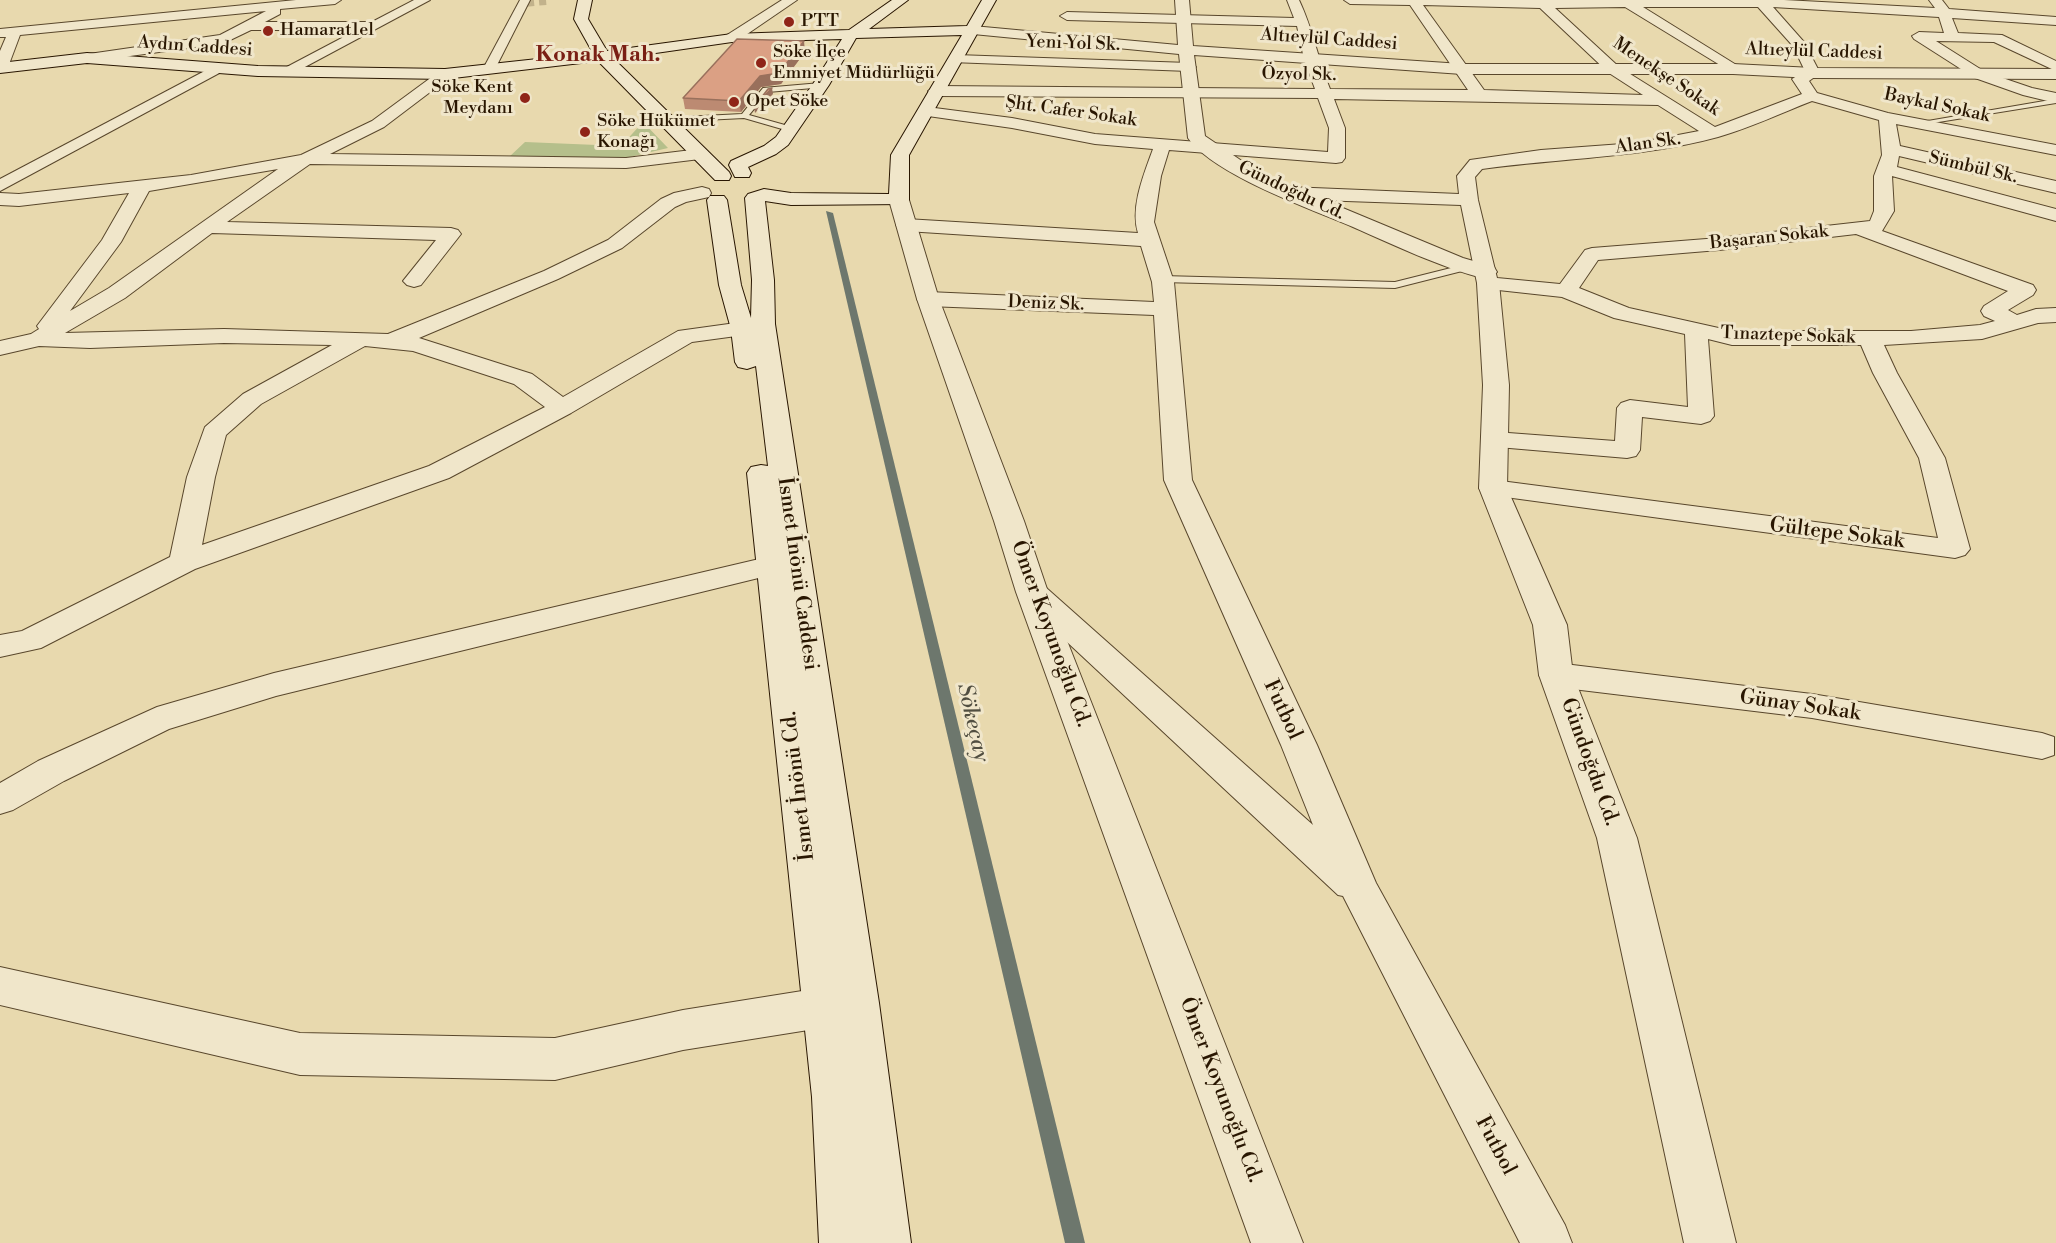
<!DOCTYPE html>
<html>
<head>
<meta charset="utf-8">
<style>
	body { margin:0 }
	canvas { display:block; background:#e8d9ae }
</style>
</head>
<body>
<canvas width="2056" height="1243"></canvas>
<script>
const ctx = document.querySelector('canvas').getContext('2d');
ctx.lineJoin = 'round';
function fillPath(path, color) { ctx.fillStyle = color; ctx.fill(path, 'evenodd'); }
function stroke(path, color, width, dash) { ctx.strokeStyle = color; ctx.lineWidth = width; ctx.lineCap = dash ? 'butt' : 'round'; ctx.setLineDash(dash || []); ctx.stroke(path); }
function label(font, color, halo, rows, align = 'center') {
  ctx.font = font + ' "Libre Bodoni",serif'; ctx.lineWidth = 6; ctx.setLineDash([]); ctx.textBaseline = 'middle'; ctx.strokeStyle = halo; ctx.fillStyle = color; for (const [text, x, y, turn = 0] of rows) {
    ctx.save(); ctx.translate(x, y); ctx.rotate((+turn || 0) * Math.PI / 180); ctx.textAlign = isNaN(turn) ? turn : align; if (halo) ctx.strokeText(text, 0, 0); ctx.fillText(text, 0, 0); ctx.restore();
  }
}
fillPath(new Path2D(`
	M 643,122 L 668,148 L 621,159 L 509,157 L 525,142 L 621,146 Z`), '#b5bf8b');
fillPath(new Path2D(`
	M 826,211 L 833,213 L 1085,1243 L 1065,1243 Z`), '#6d776d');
stroke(new Path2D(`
	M 524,2 L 546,0`), '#c2b28b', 10, [10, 5]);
const service = new Path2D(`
	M 821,83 L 824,87 L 768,92 L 749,115 L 792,127 L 793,129 L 789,131 L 744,118 L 664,122 L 660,120 L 664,118 L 742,114 L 763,88 Z
	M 2056,99 L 2056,103 L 1920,125 L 1916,123 Z
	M 1467,264 L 1472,267 L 1470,269 L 1395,288 L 1162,282 L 1157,279 L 1162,276 L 1395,282 Z`);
const pedestrian = new Path2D(`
	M 520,0 L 530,0 L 495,69 L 493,71 L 485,71 L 483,69 Z`);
const minor = new Path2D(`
	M 296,0 L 341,0 L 335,4 L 280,9 L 280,14 L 265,22 L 372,22 L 414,0 L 430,0 L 288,76 L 281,72 L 283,69 L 357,30 L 251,30 L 224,43 L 87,62 L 80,58 L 82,55 L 220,35 L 266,11 L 20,35 L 8,67 L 6,70 L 0,71 L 0,51 L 6,37 L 0,37 L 0,29 Z
	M 782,0 L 797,0 L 737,41 L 727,41 L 725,38 L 727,35 Z
	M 1287,0 L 1299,0 C 1313,29 1318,60 1330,89 L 1468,90 L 1410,5 L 1350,4 L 1344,0 L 1784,0 L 1935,8 L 1929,0 L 1942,0 L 1949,9 L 2056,17 L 2056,25 L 1952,18 L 1958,33 L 2002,35 L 2056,61 L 2056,71 L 1994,42 L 1936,41 L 1985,72 L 2032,88 L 2056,93 L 2056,103 L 2023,95 L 1975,78 L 1914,39 L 1912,36 L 1919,32 L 1944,33 L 1939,17 L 1773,7 L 1804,42 L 1820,73 L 1809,81 L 1817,93 L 1888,113 L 2056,145 L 2056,155 L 1896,124 L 1900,146 L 2056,181 L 2056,193 L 1899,156 L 1897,167 L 2056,209 L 2056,221 L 1892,176 L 1894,211 L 1882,231 L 2033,285 L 2036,290 L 2033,295 L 2008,310 L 2017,315 L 2036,309 L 2056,308 L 2056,322 L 2038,323 L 1982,339 L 1884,345 L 1897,373 L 1945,458 L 1970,549 L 1965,555 L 1955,558 L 1483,494 L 1479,488 L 1483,482 L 1493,480 L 1938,538 L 1919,458 L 1873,373 L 1861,345 L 1732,345 L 1708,339 L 1714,416 L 1710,421 L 1701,424 L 1642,417 L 1640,450 L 1636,456 L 1627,458 L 1486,446 L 1482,440 L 1486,434 L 1495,432 L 1615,441 L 1617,408 L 1621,403 L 1630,400 L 1688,407 L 1685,334 L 1614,318 L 1562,297 L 1480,288 L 1477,283 L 1461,205 L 1289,199 L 1282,197 L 1280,193 L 1282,189 L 1289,187 L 1459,194 L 1457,176 L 1470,160 L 1541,150 L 1636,143 L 1699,131 L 1658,105 L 1334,99 L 1345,128 L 1345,158 L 1342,162 L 1336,163 L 1169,150 L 1161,176 L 1154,222 L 1174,282 L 1192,480 L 1317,745 L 1376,883 L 1565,1225 L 1572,1243 L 1520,1243 L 1343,896 L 1338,895 L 1021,599 L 1017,592 L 1021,585 L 1032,582 L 1043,585 L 1313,825 L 1281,745 L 1164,480 L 1154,315 L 928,306 L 920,304 L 917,299 L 920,294 L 928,292 L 1154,302 L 1152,282 L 1141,246 L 906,231 L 899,229 L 896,225 L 899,221 L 906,219 L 1138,233 C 1130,207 1144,174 1153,149 L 1095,144 L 1012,128 L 921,115 L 919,112 L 921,109 L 927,107 L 1012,118 L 1095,134 L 1328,152 L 1329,128 L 1318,98 L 936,96 L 928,91 L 936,86 L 1315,89 L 1304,59 L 1297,26 L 1067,20 L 1060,16 L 1067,12 L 1294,18 ZM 1423,5 L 1540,8 L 1609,73 L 1643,95 L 1484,90 ZM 1625,7 L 1733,73 L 1740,69 L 1738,66 L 1643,7 L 1758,7 L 1793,46 L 1805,71 L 1792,79 L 1802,94 L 1715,127 L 1619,67 L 1555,8 ZM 1812,101 L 1879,120 L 1882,155 L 1874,176 L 1874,211 L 1870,221 L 1719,238 L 1592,248 L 1585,250 L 1560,284 L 1497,278 L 1478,200 L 1475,177 L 1482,169 C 1560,158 1641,158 1718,137 C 1750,128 1781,113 1812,101 ZM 1856,234 L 2008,291 L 1984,306 L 1981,311 L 1984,316 L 1995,321 L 1980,325 L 1911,331 L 1732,331 L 1629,308 L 1579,288 L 1598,260 L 1719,250 Z
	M 956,55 L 1189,63 L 1196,67 L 1189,71 L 951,62 L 949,59 Z
	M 218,64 L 225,68 L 223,71 L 0,191 L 0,179 Z
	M 445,70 L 450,71 L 452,74 L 450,77 L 384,127 L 330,154 L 626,158 L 700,149 L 706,150 L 709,154 L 706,158 L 700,159 L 626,168 L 310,164 L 227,222 L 451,228 L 458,230 L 461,234 L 421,285 L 414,287 L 407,285 L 403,281 L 436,240 L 212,233 L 125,298 L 65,333 L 224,329 L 388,334 L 544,271 L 608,240 L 661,199 L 674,193 L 702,187 L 709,189 L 711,193 L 709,197 L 686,202 L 675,207 L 622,248 L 558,279 L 419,338 L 532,374 L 563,397 L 678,331 L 743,322 L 751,324 L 754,329 L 751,334 L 692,342 L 571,413 L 449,478 L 195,569 L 41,648 L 0,657 L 0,635 L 22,631 L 170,557 L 187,477 L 205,427 L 243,394 L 332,345 L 224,343 L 90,348 L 39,346 L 0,355 L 0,341 L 31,334 L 39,329 L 37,326 L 102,240 L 129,193 L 19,206 L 0,205 L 0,193 L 19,194 L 191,175 L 301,155 L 372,121 L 440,71 ZM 278,169 L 109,288 L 70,311 L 121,242 L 149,191 ZM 365,346 L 413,351 L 514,384 L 545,407 L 429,466 L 202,545 L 215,477 L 226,435 L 261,404 Z
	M 772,556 L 783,558 L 787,565 L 783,572 L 276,696 L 169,729 L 64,781 L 13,810 L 0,814 L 0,783 L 38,761 L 157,707 L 274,673 Z
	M 1556,663 L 1812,694 L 2042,733 L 2054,737 L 2054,755 L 2042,759 L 1812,718 L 1556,687 L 1544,683 L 1539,675 L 1544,667 Z
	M 0,967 L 300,1033 L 555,1038 L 683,1010 L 846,984 L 861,990 L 868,1004 L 861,1018 L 846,1024 L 683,1050 L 555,1080 L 300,1075 L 0,1005 Z`);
const tertiary = new Path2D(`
	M 1175,0 L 1189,0 L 1193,46 L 1462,64 L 1733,64 L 1813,68 L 2056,69 L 2056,79 L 1813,78 L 1733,74 L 1462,74 L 1194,55 L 1205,136 L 1261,174 L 1463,258 L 1494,267 L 1497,272 L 1492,277 L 1499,283 L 1509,385 L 1507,488 L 1567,625 L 1573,675 L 1637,838 L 1736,1243 L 1684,1243 L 1597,838 L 1539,675 L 1533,625 L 1479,488 L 1483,385 L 1477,283 L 1482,278 C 1438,266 1396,246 1353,227 C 1311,209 1214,175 1188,138 L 1179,54 L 973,34 L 966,30 L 973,26 L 1178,45 Z
	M 899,194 L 906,196 L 909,200 L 939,299 L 1024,521 L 1048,592 L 1303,1243 L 1251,1243 L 1016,592 L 994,521 L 917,299 L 889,200 L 892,196 Z`);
const secondary = new Path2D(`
	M 578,0 L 592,0 L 588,19 L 607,51 L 732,34 L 849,30 L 892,0 L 908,0 L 869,29 L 967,26 L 982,0 L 996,0 L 909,155 L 909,200 L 906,204 L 791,205 L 765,201 L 774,280 L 775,324 L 879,1003 L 911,1243 L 819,1243 L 812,1097 L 747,473 L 751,467 L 761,465 L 768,466 L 756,366 L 747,369 L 738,367 L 735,362 L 731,329 L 719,285 L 707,200 L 710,196 L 724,196 L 727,200 L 741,285 L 751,318 L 752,280 L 745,198 L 748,194 L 764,189 L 791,193 L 889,194 L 891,155 L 962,35 L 856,38 L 829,85 L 788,145 L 776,154 L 748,167 L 751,173 L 749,177 L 735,177 L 729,165 L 731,161 L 764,146 L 776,137 L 813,84 L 842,39 L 732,42 L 614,59 L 729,172 L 731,176 L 729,180 L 715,180 L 598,61 L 445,79 L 258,76 L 87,63 L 0,73 L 0,63 L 87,53 L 258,66 L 445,69 L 593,53 L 574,19 Z`);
stroke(service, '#59472c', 2);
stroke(pedestrian, '#59472c', 2);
stroke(minor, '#59472c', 2);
stroke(tertiary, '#59472c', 2);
stroke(secondary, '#291601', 2);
fillPath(service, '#f0e6ca');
fillPath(pedestrian, '#f0e6ca');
fillPath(minor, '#f0e6ca');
fillPath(tertiary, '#f0e6ca');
fillPath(secondary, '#f0e6ca');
fillPath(new Path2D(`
	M 805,52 L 781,84 L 761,87 L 741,112 L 685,109 L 683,98 Z`), '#bc8a72');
fillPath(new Path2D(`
	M 804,41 L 805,52 L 781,84 L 761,87 L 741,112 L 739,101 L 760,76 Z
	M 772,88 L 773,94 L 755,113 L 754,107 Z`), '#99705c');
const building = new Path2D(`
	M 737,39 L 804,41 L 779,73 L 760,76 L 739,101 L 683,98 Z
	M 772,88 L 754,107 L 768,89 Z`);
fillPath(building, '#dba084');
stroke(building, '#99705c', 1.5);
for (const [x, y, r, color] of [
	[789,22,6,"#8f2418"],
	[268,31,6,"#8f2418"],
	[761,63,6,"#8f2418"],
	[525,98,6,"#8f2418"],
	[734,102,6,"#8f2418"],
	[585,132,6,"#8f2418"]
]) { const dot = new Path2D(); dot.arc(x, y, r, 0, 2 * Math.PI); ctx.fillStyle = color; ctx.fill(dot); stroke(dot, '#f0e6ca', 2); }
label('18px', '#291601', '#f0e6ca', [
	["PTT",801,22],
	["Hamarat1el",280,31],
	["Söke İlçe",773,53],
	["Emniyet Müdürlüğü",773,74],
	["Söke Kent",513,88,"right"],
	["Meydanı",513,109,"right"],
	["Opet Söke",746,102],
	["Söke Hükümet",597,122],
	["Konağı",597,143]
], 'left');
label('18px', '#291601', '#f0e6ca', [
	["Altıeylül Caddesi",1329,40,4],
	["Yeni Yol Sk.",1073,44,2],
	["Aydın Caddesi",195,47,4],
	["Altıeylül Caddesi",1814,52,2],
	["Özyol Sk.",1299,75,1],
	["Menekşe Sokak",1666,77,34],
	["Baykal Sokak",1937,106,12],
	["Şht. Cafer Sokak",1071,112,8],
	["Alan Sk.",1648,144,-8],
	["Sümbül Sk.",1973,168,13],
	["Gündoğdu Cd.",1291,191,25],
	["Başaran Sokak",1769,238,-6],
	["Deniz Sk.",1046,304,2],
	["Tınaztepe Sokak",1788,336,2]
]);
label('21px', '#291601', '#f0e6ca', [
	["Gültepe Sokak",1837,534,7],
	["İsmet İnönü Caddesi",797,574,82],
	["Ömer Koyunoğlu Cd.",1050,634,70],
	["Günay Sokak",1800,706,8],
	["Futbol",1282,710,65],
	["Gündoğdu Cd.",1589,762,70],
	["İsmet İnönü Cd.",799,786,-97],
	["Ömer Koyunoğlu Cd.",1220,1090,69],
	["Futbol",1495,1146,62]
]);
label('bold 22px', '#7a1f14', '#f0e6ca', [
	["Konak Mah.",598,56]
]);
label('italic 22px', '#514e40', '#f0e6ca', [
	["Sökeçay",972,723,77]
]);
</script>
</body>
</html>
